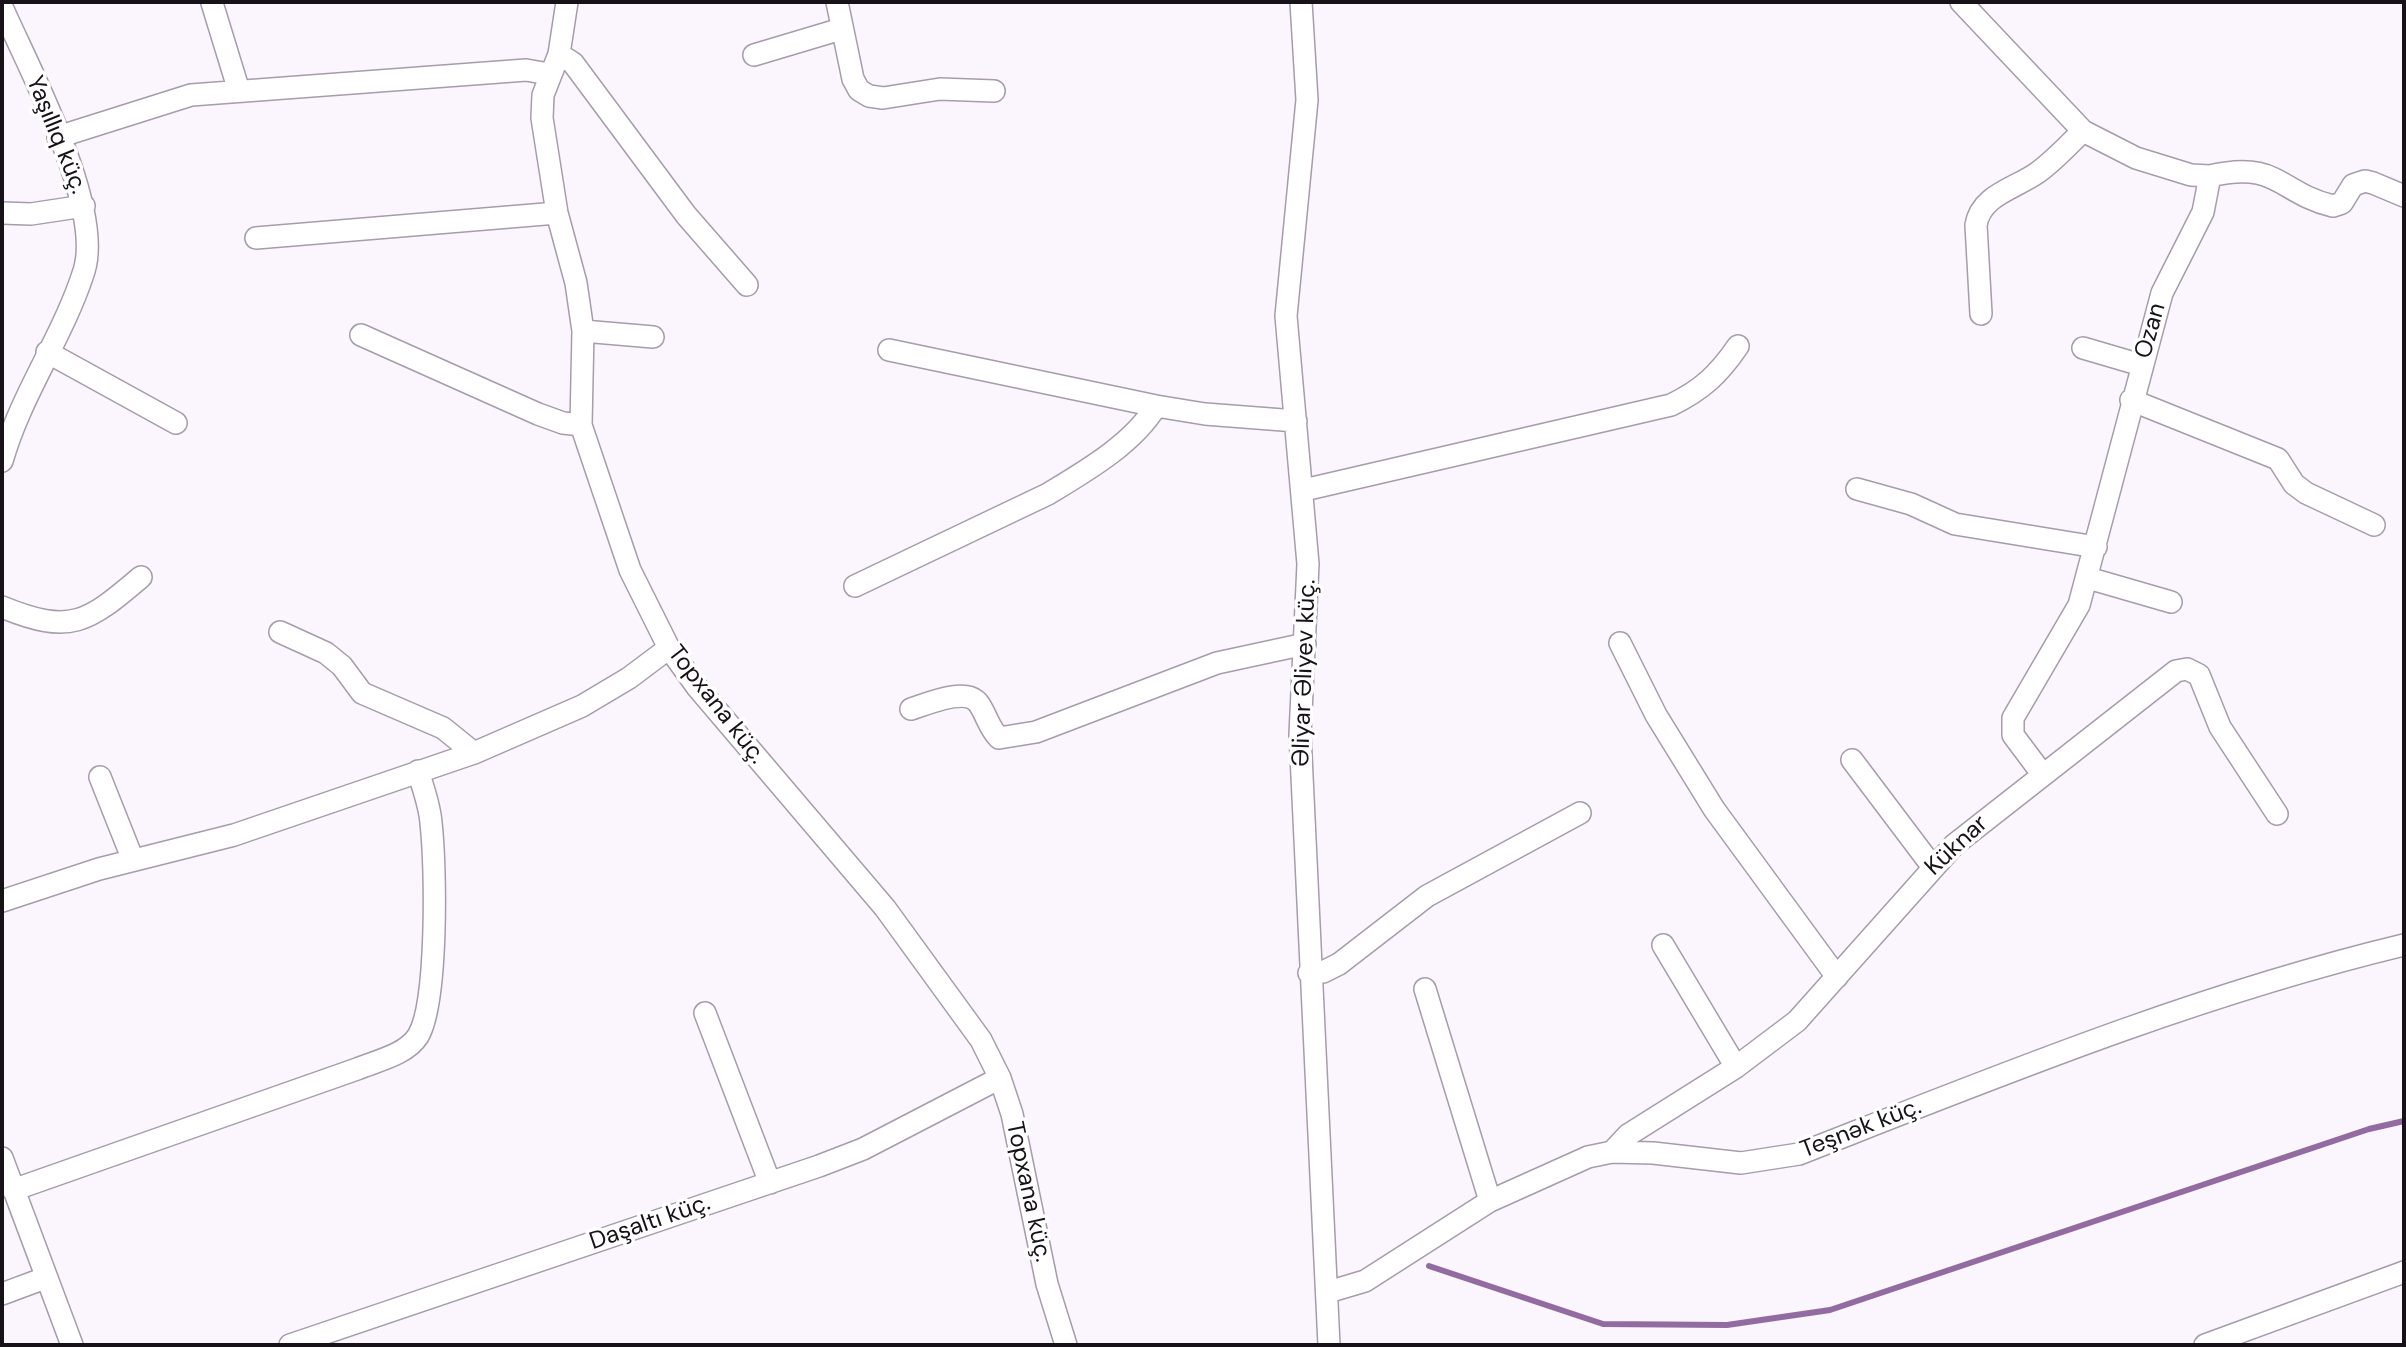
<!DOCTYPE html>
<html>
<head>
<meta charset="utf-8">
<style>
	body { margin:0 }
	#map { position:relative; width:2406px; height:1347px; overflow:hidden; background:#fbf5fd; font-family:"DM Sans",sans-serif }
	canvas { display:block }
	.frame { position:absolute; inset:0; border:4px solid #161218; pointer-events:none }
</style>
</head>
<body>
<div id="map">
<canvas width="2406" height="1347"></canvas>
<div class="frame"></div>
</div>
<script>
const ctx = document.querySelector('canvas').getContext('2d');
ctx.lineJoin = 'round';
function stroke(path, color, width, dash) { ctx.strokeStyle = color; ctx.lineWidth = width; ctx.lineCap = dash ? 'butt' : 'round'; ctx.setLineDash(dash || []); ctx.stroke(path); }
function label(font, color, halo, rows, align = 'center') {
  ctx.font = font + ' "DM Sans",sans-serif'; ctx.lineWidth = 7; ctx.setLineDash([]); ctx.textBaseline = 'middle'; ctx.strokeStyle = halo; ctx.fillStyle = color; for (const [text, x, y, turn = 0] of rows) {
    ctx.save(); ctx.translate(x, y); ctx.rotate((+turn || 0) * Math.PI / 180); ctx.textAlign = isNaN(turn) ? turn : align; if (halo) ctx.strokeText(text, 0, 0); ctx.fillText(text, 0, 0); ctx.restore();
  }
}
stroke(new Path2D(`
	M 1429,1266 L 1603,1324 L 1727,1325 L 1830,1310 L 2369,1129 L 2404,1121`), '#926ca0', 6);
const minor = new Path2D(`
	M 567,2 L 559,54 L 543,95 L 542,118 L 557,213 L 576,283 L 583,331 L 581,425 L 630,570 L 669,648 L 697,687 L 885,908 L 981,1040 L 1000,1078 L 1012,1114 L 1047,1284 L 1066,1345
	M 837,2 L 853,79 L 859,90 L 869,96 L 883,98 L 940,89 L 994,91
	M 1301,2 L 1307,100 L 1286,316 L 1308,564 L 1300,734 L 1329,1345
	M 1961,2 L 2083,131 L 2136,158 L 2191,175 L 2210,176 L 2203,212 L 2162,293 L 2079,605 L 2013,718 L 2013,735 L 2043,775
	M 212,3 L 239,91
	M 2,7 C 29,69 104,207 84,271 C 63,337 21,394 2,461
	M 559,54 L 573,63 L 686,215 L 747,285
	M 754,55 L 841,29
	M 58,137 L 191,95 L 526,70 L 549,74
	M 2210,176 C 2278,160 2279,193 2333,206 L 2342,203 L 2353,185 L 2365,181 L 2373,183 L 2404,196
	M 2,213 L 31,214 L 84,206
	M 256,238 L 557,213
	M 1981,314 L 1976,225 C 1981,195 2014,189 2037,173 C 2054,161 2068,145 2083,131
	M 583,331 L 653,337
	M 361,335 L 538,414 L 563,423 L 581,425
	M 2083,348 L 2141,365
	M 889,350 L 1156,406 L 1205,414 L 1296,421
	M 47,352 L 176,423
	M 2131,400 L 2278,459 L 2294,484 L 2306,493 L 2374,525
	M 1857,489 L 1911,504 L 1955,524 L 2096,547
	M 1304,490 L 1671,405 C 1702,390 1719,374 1738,346
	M 2088,578 L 2171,602
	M 855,586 L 1048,494 C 1086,471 1133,444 1156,406
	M 2,607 C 71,635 87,623 141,577
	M 280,632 L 326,653 L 342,666 L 362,693 L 443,728 L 474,753
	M 1620,643 L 1656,715 L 1714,809 L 1837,977
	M 911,709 C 927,704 967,686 979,704 C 987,716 989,728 999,738 L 1036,732 L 1217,663 L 1305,644
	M 1852,760 L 1932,866
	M 100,777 L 133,860
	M 2,901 L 99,869 L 234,835 L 474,753 L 582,706 L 629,678 L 669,648
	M 1663,945 L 1736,1067
	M 1309,973 L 1323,972 L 1339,964 L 1427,896 L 1580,813
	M 1425,989 L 1490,1201
	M 705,1013 L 770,1183
	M 1612,1152 L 1628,1135 L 1736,1067 L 1797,1021 L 1954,845 L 2176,671 L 2187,669 L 2199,675 L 2220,727 L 2277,814
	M 2,1158 L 72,1345
	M 13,1190 L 357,1069 C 376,1061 406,1055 418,1036 C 438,1003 436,866 431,823 C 430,806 423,788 418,771
	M 1328,1292 L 1365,1281 L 1490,1201 L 1588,1157 L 1612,1152 L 1653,1153 L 1741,1163 L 1799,1154 C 1998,1076 2196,995 2404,945
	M 2,1294 L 45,1278
	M 290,1345 L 819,1166 L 863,1149 L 1000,1078
	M 2205,1345 L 2404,1272`);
stroke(minor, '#a79bac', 24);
stroke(minor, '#fff', 21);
label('24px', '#161218', '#fff', [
	["Yaşıllıq küç.",56,135,68],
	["Ozan",2151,331,-74],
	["Əliyar Əliyev küç.",1305,673,-88],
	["Topxana küç.",716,705,52],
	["Küknar",1957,846,-43],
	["Teşnək küç.",1861,1129,-21],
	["Topxana küç.",1028,1192,78],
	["Daşaltı küç.",650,1223,-19]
]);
</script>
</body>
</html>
